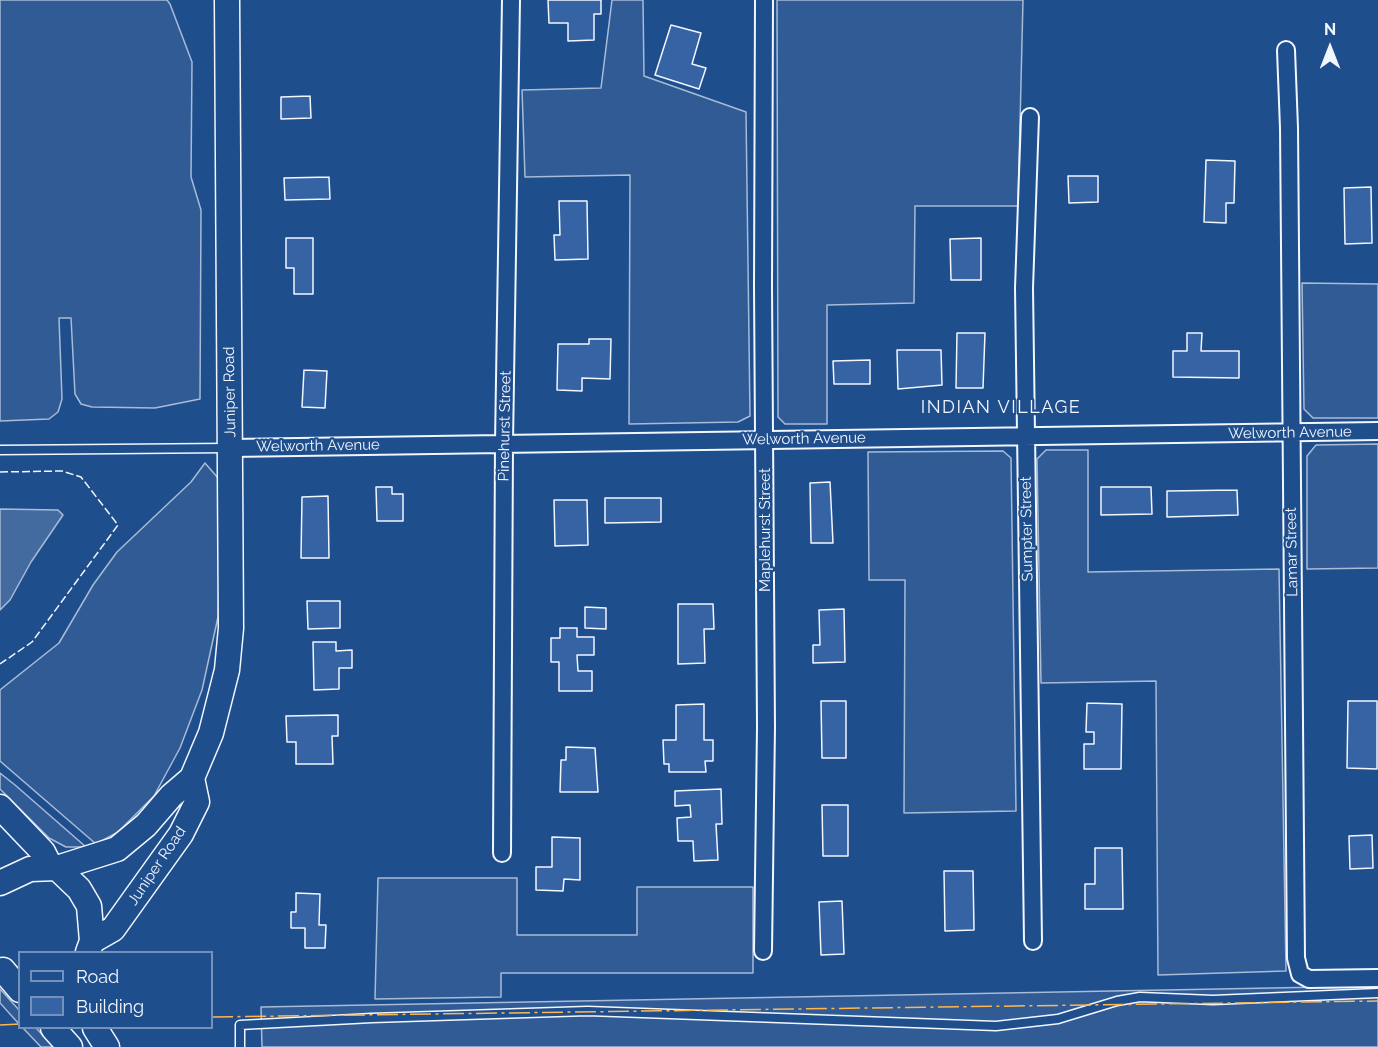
<!DOCTYPE html>
<html>
<head>
<meta charset="utf-8">
<style>
  body { margin:0 }
  #map { position:relative; width:1378px; height:1047px; overflow:hidden; background:#1f4e8c; font-family:Raleway,sans-serif }
  canvas { display:block }
  .legend { position:absolute; left:18px; top:951px; width:195px; height:78px; box-sizing:border-box; background:#1f4e8c; border:2px solid #7391ba; margin:0; padding:8px 10px; list-style:none; font-size:18px; color:#f2f6ff }
  .legend li { display:flex; align-items:center; gap:12px; height:30px }
  .legend b { width:30px; border:2px solid #7391ba }
  .north { position:absolute; left:1300px; top:18px; width:60px; height:60px; -webkit-text-stroke:4px #1f4e8c; paint-order:stroke; rotate:0deg; font-size:16px; font-weight:700; line-height:24px; text-align:center; color:#f2f6ff }
  .north::after { content:''; display:block; margin:auto; width:21px; height:27px; background:#f2f6ff; clip-path:polygon(50% 0,100% 100%,50% 72%,0 100%) }
</style>
</head>
<body>
<div id="map">
<canvas width="1378" height="1047"></canvas>
<ul class="legend">
<li><b style="height:8px;background:#1f4e8c"></b>Road</li>
<li><b style="height:16px;background:#3563a3"></b>Building</li>
</ul>
<div class="north">N</div>
</div>
<script>
const c = document.querySelector('canvas').getContext('2d');
c.lineJoin = 'round';
function fill(path, color) { c.fillStyle = color; c.fill(path, 'evenodd'); }
const shape = rows => new Path2D(rows.map(r => 'M' + r).join(''));
function strokePath(path, color, width, dash) { c.strokeStyle = color; c.lineWidth = width; c.lineCap = dash ? 'butt' : 'round'; c.setLineDash(dash || []); c.stroke(path); }
function drawText(font, color, halo, rows, align = 'center') {
  c.font = font + ' Raleway,sans-serif'; c.lineWidth = 4.5; c.setLineDash([]); c.textBaseline = 'middle'; c.strokeStyle = halo; c.fillStyle = color; for (const [text, x, y, turn = 0] of rows) {
    c.save(); c.translate(x, y); c.rotate((+turn || 0) * Math.PI / 180); c.textAlign = isNaN(turn) ? turn : align; if (halo) c.strokeText(text, 0, 0); c.fillText(text, 0, 0); c.restore();
  }
}
const built = shape([
  [0,0,167,0,170,4,192,62,191,177,201,210,200,399,155,408,92,407,81,404,75,394,71,318,59,318,62,399,58,412,49,419,0,421,0,0],
  [612,0,643,0,644,76,746,112,750,416,738,422,629,424,630,175,525,177,522,90,601,88,612,0],
  [777,0,1023,0,1018,206,915,206,914,303,827,305,827,424,785,424,778,417,777,0],
  [1302,283,1378,284,1378,418,1313,418,1304,409,1302,283],
  [1378,444,1378,568,1307,569,1307,456,1316,445,1378,444],
  [1046,450,1088,450,1088,572,1279,569,1286,971,1158,975,1156,681,1041,683,1037,459,1046,450],
  [1003,451,1011,458,1016,811,904,813,905,580,869,580,868,452,1003,451],
  [205,463,218,478,219,579,218,617,202,690,180,748,154,796,118,832,96,844,0,761,0,690,59,643,93,585,117,552,191,482,205,463],
  [0,773,15,785,86,847,66,847,49,838,0,789,0,773],
  [378,878,517,878,517,935,637,935,637,887,753,887,753,973,501,973,501,997,375,999,378,878],
  [1378,986,1378,1047,262,1047,261,1007,1378,986],
  [0,989,19,1010,19,1024,0,1003,0,989],
  [23,1028,36,1028,54,1047,41,1047,23,1028]
]);
const water = shape([
  [0,509,58,510,63,515,31,562,10,600,0,610,0,509]
]);
const building = shape([
  [548,0,601,0,601,14,594,14,594,40,568,41,568,23,549,23,548,0],
  [671,25,701,33,692,64,706,68,699,89,655,75,671,25],
  [310,96,311,118,281,119,281,97,310,96],
  [1206,160,1235,161,1234,203,1226,203,1226,223,1204,222,1206,160],
  [1068,176,1098,176,1098,202,1069,203,1068,176],
  [329,177,330,199,285,200,284,178,329,177],
  [1371,187,1372,243,1345,244,1344,188,1371,187],
  [559,201,587,201,588,259,555,260,554,235,560,235,559,201],
  [286,238,313,238,313,294,294,294,294,268,286,268,286,238],
  [981,238,981,280,951,280,950,239,981,238],
  [957,333,985,333,983,388,956,388,957,333],
  [1187,333,1202,333,1201,351,1239,351,1239,378,1173,377,1173,351,1187,351,1187,333],
  [589,339,611,339,610,379,582,378,582,391,557,390,558,344,589,344,589,339],
  [897,350,941,350,942,385,898,389,897,350],
  [870,360,870,384,834,384,833,361,870,360],
  [304,370,327,371,325,408,302,407,304,370],
  [830,482,833,543,811,543,810,483,830,482],
  [376,487,392,487,392,494,403,494,403,521,377,521,376,487],
  [1101,487,1151,487,1152,514,1101,515,1101,487],
  [1237,490,1238,515,1167,517,1167,491,1237,490],
  [328,496,329,558,301,558,302,497,328,496],
  [605,498,661,498,661,522,605,523,605,498],
  [554,500,587,500,588,545,555,546,554,500],
  [307,601,340,601,340,628,308,629,307,601],
  [678,604,713,604,714,629,704,629,705,663,678,664,678,604],
  [585,607,606,608,606,629,585,628,585,607],
  [844,609,845,662,813,663,813,645,820,645,819,610,844,609],
  [560,628,577,628,577,637,594,637,594,655,577,655,578,671,592,671,592,691,559,691,559,662,551,662,551,638,560,638,560,628],
  [313,642,336,642,336,651,352,650,352,668,339,668,339,689,314,690,313,642],
  [821,701,846,701,846,758,822,758,821,701],
  [1348,701,1377,701,1377,769,1347,768,1348,701],
  [1087,703,1122,704,1121,769,1084,769,1084,744,1094,744,1094,732,1086,732,1087,703],
  [704,704,704,740,713,740,713,761,705,761,706,772,669,772,669,764,664,764,663,740,676,740,676,705,704,704],
  [338,715,338,736,332,736,333,764,296,764,296,742,287,742,286,716,338,715],
  [566,747,595,748,598,792,560,792,561,760,566,760,566,747],
  [721,789,722,824,716,824,718,860,694,861,693,841,678,841,677,818,691,817,690,805,675,806,675,791,721,789],
  [822,805,848,805,848,856,823,856,822,805],
  [1372,835,1373,868,1350,869,1349,836,1372,835],
  [552,837,580,838,580,880,564,879,563,891,536,890,536,867,552,867,552,837],
  [1095,848,1122,848,1123,909,1085,909,1085,884,1095,884,1095,848],
  [944,871,973,871,974,930,945,931,944,871],
  [296,893,320,894,319,925,326,925,325,948,305,948,305,928,291,928,291,912,296,912,296,893],
  [842,901,844,954,821,955,819,902,842,901]
]);
const lane = shape([
  [0,450,228,448],
  [240,1047,240,1025,372,1018,588,1011,996,1026,1058,1019,1117,1001,1140,997,1213,1000,1378,993]
]);
const street = shape([
  [1286,50,1289,128,1296,958,1300,974,1309,979,1378,978],
  [1030,117,1024,288,1033,941],
  [231,448,1378,431],
  [502,853,504,443,511,0],
  [763,951,766,727,763,286,764,1]
]);
const secondary = shape([
  [0,807,43,852,50,866],
  [57,868,117,849,146,825,171,796,192,778,211,733,227,670,231,628,227,0],
  [0,883,30,869,57,868,79,889,89,906,92,941,88,952],
  [92,941,113,929,181,834,197,802,192,778],
  [3,970,20,990],
  [53,1028,70,1047],
  [95,1028,107,1047]
]);
const fence = shape([
  [0,472,62,471,81,477,118,525,32,642,0,664]
]);
const power = shape([
  [212,1017,1378,1001],
  [0,1025,20,1024]
]);
const streetNames = [
  ["Juniper Road",230,392,-91],
  ["Pinehurst Street",505,426,-89],
  ["Welworth Avenue",1290,433,-1],
  ["Welworth Avenue",804,439,-1],
  ["Welworth Avenue",318,446,-1],
  ["Sumpter Street",1027,529,-91],
  ["Maplehurst Street",765,530,-90],
  ["Lamar Street",1292,552,-91],
  ["Juniper Road",157,866,-56]
];
const quarterNames = [
  ["INDIAN VILLAGE",1001,408]
];
fill(built, '#305b95');
strokePath(built, '#a8bbd7', 1.5);
fill(water, '#446ba0');
strokePath(water, '#a8bbd7', 1.5);
fill(building, '#3563a3');
strokePath(building, '#f2f6ff', 1.5);
strokePath(lane, '#f2f6ff', 11);
strokePath(street, '#f2f6ff', 20);
strokePath(secondary, '#f2f6ff', 27);
strokePath(lane, '#1f4e8c', 8);
strokePath(street, '#1f4e8c', 16);
strokePath(secondary, '#1f4e8c', 24);
strokePath(fence, '#f2f6ff', 1.5, [8, 3]);
strokePath(power, '#ffb74d', 1.5, [21, 4.5, 3, 4.5]);
drawText('15px', '#f2f6ff', '#1f4e8c', streetNames);
c.letterSpacing = '1.5px';
drawText('18px', '#f2f6ff', '#1f4e8c', quarterNames);
c.letterSpacing = '0px';
</script>
</body>
</html>
